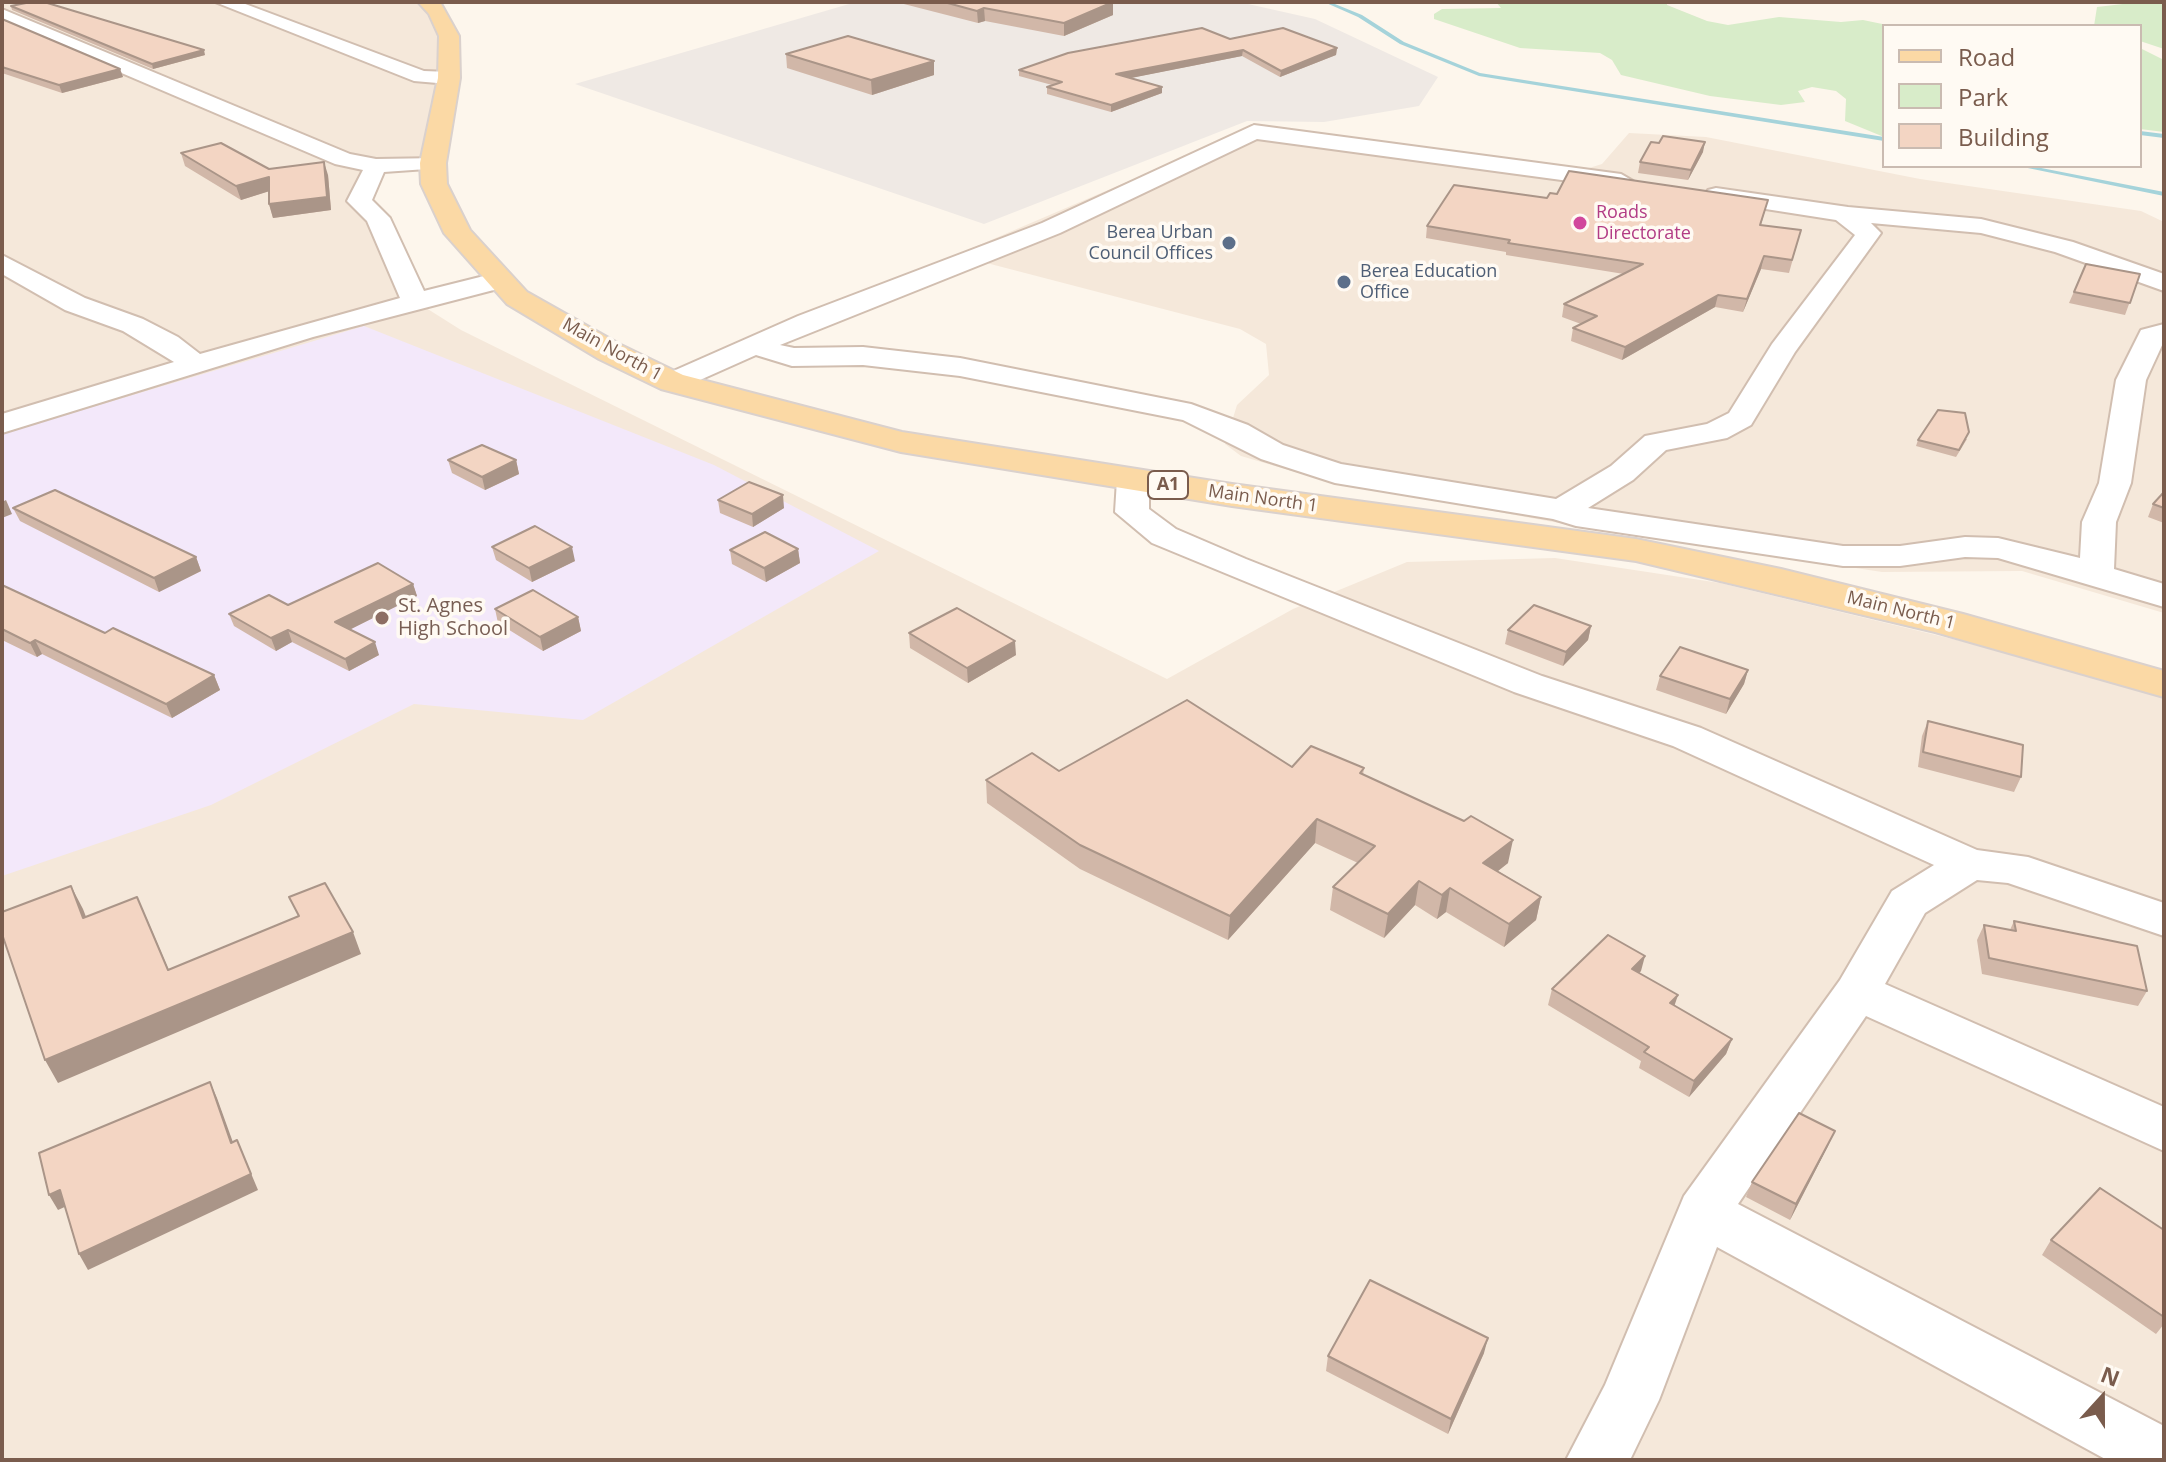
<!DOCTYPE html>
<html>
<head>
<meta charset="utf-8">
<style>
  body { margin:0 }
  #map { position:relative; width:2166px; height:1462px; overflow:hidden; background:#fdf6ec; font-family:"Open Sans",sans-serif }
  canvas { display:block }
  .frame { position:absolute; inset:0; border:4px solid #7a5c4d; pointer-events:none }
  .legend { position:absolute; left:1882px; top:24px; width:260px; height:144px; box-sizing:border-box; background:#fffaf3; border:2px solid #cabbb1; margin:0; padding:10px 14px; list-style:none; font-size:24px; color:#7a5c4d }
  .legend li { display:flex; align-items:center; gap:16px; height:40px }
  .legend b { width:40px; border:2px solid #cabbb1 }
  .north { position:absolute; left:2062px; top:1358px; width:80px; height:80px; -webkit-text-stroke:6px #fffaf3; paint-order:stroke; rotate:21deg; font-size:22px; font-weight:700; line-height:32px; text-align:center; color:#7a5c4d }
  .north::after { content:''; display:block; margin:auto; width:28px; height:36px; background:#7a5c4d; clip-path:polygon(50% 0,100% 100%,50% 72%,0 100%) }
</style>
</head>
<body>
<div id="map">
<canvas width="2166" height="1462"></canvas>
<div class="frame"></div>
<ul class="legend">
<li><b style="height:10px;background:#fbd9a5"></b>Road</li>
<li><b style="height:22px;background:#d8ecc9"></b>Park</li>
<li><b style="height:22px;background:#f3d5c3"></b>Building</li>
</ul>
<div class="north">N</div>
</div>
<script>
const c = document.querySelector('canvas').getContext('2d');
c.lineJoin = 'round';
function fill(path, color) { c.fillStyle = color; c.fill(path, 'evenodd'); }
const shape = rows => new Path2D(rows.map(r => 'M' + r).join(''));
function strokePath(path, color, width, dash) { c.strokeStyle = color; c.lineWidth = width; c.lineCap = dash ? 'butt' : 'round'; c.setLineDash(dash || []); c.stroke(path); }
function drawText(font, color, halo, rows, align = 'center') {
  c.font = font + ' "Open Sans",sans-serif'; c.lineWidth = 7; c.setLineDash([]); c.textBaseline = 'middle'; c.strokeStyle = halo; c.fillStyle = color; for (const [text, x, y, turn = 0] of rows) {
    c.save(); c.translate(x, y); c.rotate((+turn || 0) * Math.PI / 180); c.textAlign = isNaN(turn) ? turn : align; if (halo) c.strokeText(text, 0, 0); c.fillText(text, 0, 0); c.restore();
  }
}
const residential = shape([
  [2,2,428,2,444,26,433,163,376,166,360,201,415,301,461,330,1167,679,1293,609,1407,562,1555,558,1720,583,2077,669,2164,698,2164,1460,2,1460],
  [1246,131,1586,169,1602,164,1629,133,1706,137,1920,179,2141,211,2164,222,2164,613,2022,571,1882,572,1553,522,1319,479,1241,456,1225,444,1237,405,1269,375,1266,344,1240,329,956,255]
]);
const industrial = shape([
  [856,2,1239,2,1315,19,1438,77,1419,106,1324,122,1247,121,984,224,575,84]
]);
const education = shape([
  [364,326,714,465,879,551,583,720,414,704,211,805,2,876,2,434]
]);
const green = shape([
  [1496,2,1667,2,1667,5,1707,21,1728,25,1779,17,1841,22,1863,20,1892,26,1884,26,1884,137,1845,121,1846,99,1836,91,1812,87,1798,91,1805,102,1781,105,1710,96,1621,75,1612,60,1600,53,1520,48,1434,19,1434,14,1442,9,1501,8],
  [2140,2,2164,2,2164,49,2140,41,2140,26,2094,26,2097,7],
  [2140,48,2164,60,2164,132,2140,129]
]);
const stream = shape([
  [1324,2,1330,2,1362,15,1404,42,1480,73,1884,137,1884,141,1479,76,1400,44,1358,17,1324,2],
  [2140,131,2164,134,2164,138,2140,135,2140,131],
  [2018,166,2031,166,2164,192,2164,196,2018,166]
]);
const minor = shape([
  [215,2,240,2,424,71,449,72,459,78,449,84,414,81,215,2],
  [2,9,350,154,376,159,441,158,444,163,441,168,384,172,372,200,390,218,424,291,500,272,509,274,513,280,509,286,313,337,2,433,2,414,174,362,123,331,65,310,2,274,2,255,85,298,143,319,178,337,200,354,400,298,367,221,347,201,363,170,335,164,2,22,2,9],
  [1254,125,1621,174,1633,181,1621,188,1257,139,1060,233,780,345,794,348,863,347,960,358,1191,404,1248,425,1283,445,1341,464,1556,499,1611,466,1645,436,1707,424,1729,413,1772,344,1855,235,1836,220,1708,200,1704,195,1708,190,1716,188,1848,207,1981,219,2073,242,2164,274,2164,291,2055,252,1981,233,1871,223,1881,233,1795,352,1751,425,1727,438,1666,450,1633,480,1588,508,1843,546,1900,546,1965,537,1998,538,2080,558,2082,522,2099,483,2116,380,2141,330,2164,324,2164,341,2146,380,2131,483,2116,522,2114,569,2164,584,2164,607,1998,558,1965,557,1900,566,1843,566,1576,526,1553,519,1335,483,1261,459,1183,420,960,376,863,365,792,366,756,355,682,388,672,391,662,388,657,382,662,376,798,316,1042,223,1254,125],
  [1133,470,1144,473,1149,480,1149,509,1176,529,1246,559,1542,676,1701,728,1977,850,2028,857,2164,903,2164,936,2008,883,1977,880,1925,913,1885,984,2164,1107,2164,1151,1866,1016,1738,1204,2164,1426,2164,1460,2107,1460,1717,1247,1659,1400,1630,1460,1566,1460,1605,1385,1684,1196,1840,980,1892,891,1934,865,1673,746,1514,692,1152,543,1115,512,1117,480,1122,473,1133,470]
]);
const major = shape([
  [418,2,440,2,459,36,460,78,446,163,447,184,470,230,527,292,621,345,683,375,902,432,1232,484,1636,539,1781,569,1963,614,2164,671,2164,697,1935,632,1636,561,1232,506,901,452,661,389,599,359,507,304,444,233,421,184,420,163,438,78,439,36,429,14,418,2]
]);
const wall = shape([
  [896,2,1113,2,1113,15,1064,36,985,21,978,23],
  [11,6,205,55,153,69,12,10],
  [2,19,120,69,123,77,62,93,2,73],
  [1230,39,1337,48,1336,55,1280,77,1242,56,1130,78,1162,93,1111,112,1047,94,1047,87,1052,85,1019,76,1019,70],
  [786,54,934,75,872,95,787,68],
  [1659,143,1703,152,1688,180,1638,173,1640,162],
  [181,153,269,169,328,175,331,210,273,218,269,204,269,191,241,200,185,166],
  [1557,194,1768,200,1761,225,1801,230,1789,273,1761,269,1743,312,1715,307,1622,360,1571,341,1573,328,1581,324,1562,317,1564,304,1624,274,1506,255,1506,252,1426,238,1427,226,1547,198],
  [2086,264,2140,274,2125,315,2069,303],
  [1967,439,1956,457,1916,446,1918,440],
  [448,460,516,460,519,474,485,490,452,473],
  [2164,492,2164,523,2148,517,2153,504],
  [718,500,784,508,753,527,720,513],
  [13,508,196,557,201,571,159,592,20,521],
  [492,547,575,561,532,582,496,560],
  [798,549,800,563,766,582,732,564,730,550],
  [413,584,417,596,349,630,379,655,349,671,292,642,276,651,234,626,229,614],
  [2,585,105,633,214,675,220,690,172,718,42,654,37,657,2,640],
  [495,609,578,617,581,631,543,651,498,623],
  [1591,626,1588,640,1563,666,1505,644,1508,630],
  [909,633,1016,655,968,683,910,648],
  [1748,670,1744,684,1726,714,1656,690,1660,676],
  [1928,721,2021,777,2014,792,1918,767,1922,736],
  [1292,767,1364,768,1363,775,1508,863,1498,871,1541,897,1536,920,1504,947,1446,912,1437,919,1415,905,1384,938,1330,910,1333,887,1358,863,1315,843,1228,940,1080,869,987,803,986,780,1059,771],
  [2014,921,2147,991,2138,1006,1982,974,1977,940,1984,925,2010,930],
  [1641,971,1639,973,1675,1006,1732,1039,1726,1054,1689,1097,1639,1068,1641,1061,1548,1005,1552,989],
  [1828,1146,1790,1220,1746,1197,1752,1182],
  [2164,1230,2164,1324,2156,1334,2042,1255,2051,1240],
  [1484,1353,1448,1434,1326,1371,1328,1356]
]);
const shadedWall = shape([
  [1113,2,1113,15,1064,36,1064,23],
  [984,8,985,21,978,23,977,11],
  [1337,48,1336,55,1280,77,1281,71],
  [204,50,205,55,153,69,152,64],
  [1243,50,1242,56,1116,81,1116,74],
  [934,61,934,75,872,95,871,80],
  [120,69,123,77,62,93,59,85],
  [1162,87,1162,93,1111,112,1111,105],
  [1705,142,1703,152,1688,180,1691,170],
  [324,162,328,175,331,210,273,218,269,204],
  [269,177,273,190,241,200,236,186],
  [1764,256,1761,269,1743,312,1747,299],
  [1718,295,1715,307,1622,360,1625,347],
  [516,460,519,474,485,490,482,477],
  [783,495,784,508,753,527,752,514],
  [6,500,12,514,2,518,2,502],
  [572,547,575,561,532,582,529,568],
  [798,549,800,563,766,582,764,568],
  [196,557,201,571,159,592,154,578],
  [413,584,417,596,339,635,335,622],
  [578,617,581,631,543,651,540,637],
  [1591,626,1588,640,1563,666,1566,652],
  [288,630,292,642,276,651,271,638],
  [35,640,42,654,37,657,30,643],
  [1015,641,1016,655,968,683,967,668],
  [375,642,379,655,349,671,345,659],
  [1748,670,1744,684,1726,714,1730,699],
  [214,675,220,690,172,718,166,704],
  [1317,819,1315,843,1228,940,1230,916],
  [1513,840,1508,863,1479,886,1483,863],
  [1419,881,1415,905,1384,938,1388,914],
  [71,886,83,909,95,940,83,918],
  [1450,888,1446,912,1437,919,1442,895],
  [137,897,147,919,178,992,168,970],
  [1541,897,1536,920,1504,947,1509,924],
  [353,932,361,954,58,1083,45,1060],
  [1645,956,1641,971,1628,984,1632,969],
  [1678,995,1673,1010,1670,1003],
  [1732,1039,1726,1054,1689,1097,1694,1081],
  [210,1082,217,1098,239,1159,231,1143],
  [1835,1131,1828,1146,1790,1220,1796,1204],
  [237,1140,258,1190,88,1270,79,1254],
  [60,1190,69,1205,58,1210,49,1195],
  [1488,1338,1484,1353,1448,1434,1451,1419]
]);
const building = shape([
  [31,2,44,2,204,50,152,64,11,6,31,2],
  [944,2,1113,2,1064,23,984,8,977,11,944,2],
  [2,19,120,69,59,85,2,67,2,19],
  [1202,28,1230,39,1283,28,1337,48,1281,71,1243,50,1116,74,1162,87,1111,105,1047,87,1062,82,1019,70,1068,53,1202,28],
  [848,36,934,61,871,80,786,54,848,36],
  [1663,136,1705,142,1691,170,1640,162,1651,142,1659,143,1663,136],
  [221,143,269,169,324,162,327,197,269,204,269,177,236,186,181,153,221,143],
  [1569,171,1768,200,1760,225,1801,230,1792,260,1764,256,1747,299,1718,295,1625,347,1573,328,1597,316,1564,304,1643,264,1508,243,1510,240,1427,226,1454,185,1547,198,1550,193,1557,194,1569,171],
  [2086,264,2140,274,2130,303,2074,292,2086,264],
  [1938,410,1965,413,1969,432,1959,450,1918,440,1938,410],
  [482,445,516,460,482,477,448,460,482,445],
  [749,482,783,495,752,514,718,500,749,482],
  [55,490,196,557,154,578,13,508,55,490],
  [2164,492,2164,508,2153,504,2164,492],
  [535,526,572,547,529,568,492,547,535,526],
  [765,532,798,549,764,568,730,550,765,532],
  [378,563,413,584,335,622,375,642,345,659,288,630,271,638,229,614,269,595,288,605,378,563],
  [2,585,105,633,113,628,214,675,166,704,35,640,30,643,2,629,2,585],
  [533,590,578,617,540,637,495,609,533,590],
  [1534,605,1591,626,1566,652,1508,630,1534,605],
  [957,608,1015,641,967,668,909,633,957,608],
  [1680,647,1748,670,1730,699,1660,676,1680,647],
  [1187,700,1292,767,1311,746,1364,768,1360,773,1464,821,1471,816,1513,840,1483,863,1541,897,1509,924,1450,888,1442,895,1419,881,1388,914,1333,887,1375,846,1317,819,1230,916,1080,845,986,780,1032,753,1059,771,1187,700],
  [1928,721,2023,745,2021,777,1923,752,1928,721],
  [325,883,353,932,45,1060,2,934,2,912,71,886,83,918,137,897,168,970,299,916,289,897,325,883],
  [2014,921,2137,946,2147,991,1989,958,1984,925,2016,931,2014,921],
  [1608,935,1645,956,1632,969,1678,995,1670,1003,1732,1039,1694,1081,1644,1052,1649,1047,1552,989,1608,935],
  [210,1082,231,1143,237,1140,251,1174,79,1254,60,1190,49,1195,39,1153,210,1082],
  [1799,1113,1835,1131,1796,1204,1752,1182,1799,1113],
  [2100,1188,2164,1230,2164,1317,2051,1240,2100,1188],
  [1370,1280,1488,1338,1451,1419,1328,1356,1370,1280]
]);
const markers = [
  [1580,223,8,"#d1479c"],
  [1229,243,8,"#5c6f8a"],
  [1344,282,8,"#5c6f8a"],
  [382,618,8,"#8d6e63"]
];
const farHotelnames = [
  ["Roads",1596,213],
  ["Directorate",1596,234]
];
const farServicenames = [
  ["Berea Urban",1213,233],
  ["Council Offices",1213,254],
  ["Berea Education",1360,272,"left"],
  ["Office",1360,293,"left"]
];
const farStreetnames = [
  ["Main North 1",612,350,29],
  ["Main North 1",1263,499,8],
  ["Main North 1",1901,611,14]
];
const shields = [
  [1168,485,40]
];
const shieldNames = [
  ["A1",1168,485]
];
const educationNames = [
  ["St. Agnes",398,606],
  ["High School",398,629]
];
fill(residential, '#f5e8da');
fill(industrial, '#efe9e4');
fill(education, '#f3e8fa');
fill(green, '#d8ecc9');
fill(stream, '#a5d3da');
strokePath(minor, '#d1beb0', 4);
strokePath(major, '#dad1cd', 4);
fill(minor, '#fff');
fill(major, '#fbd9a5');
fill(wall, '#d1b7a8');
fill(shadedWall, '#aa9588');
fill(building, '#f3d5c3');
strokePath(building, '#aa9588', 2);
for (const [x, y, r, color] of markers) { const dot = new Path2D(); dot.arc(x, y, r, 0, 2 * Math.PI); c.fillStyle = color; c.fill(dot); strokePath(dot, '#fffaf3', 3); }
drawText('18px', '#b23c85', '#fffaf3', farHotelnames, 'left');
drawText('18px', '#4e5e75', '#fffaf3', farServicenames, 'right');
drawText('18px', '#7a5c4d', '#fffaf3', farStreetnames);
for (const [x, y, w] of shields) { const box = new Path2D(); box.roundRect(x - w / 2, y - 14, w, 28, 6); c.fillStyle = '#fffaf3'; c.fill(box); strokePath(box, '#7a5c4d', 2); }
drawText('bold 18px', '#7a5c4d', null, shieldNames);
drawText('20px', '#785e54', '#fffaf3', educationNames, 'left');
</script>
</body>
</html>
